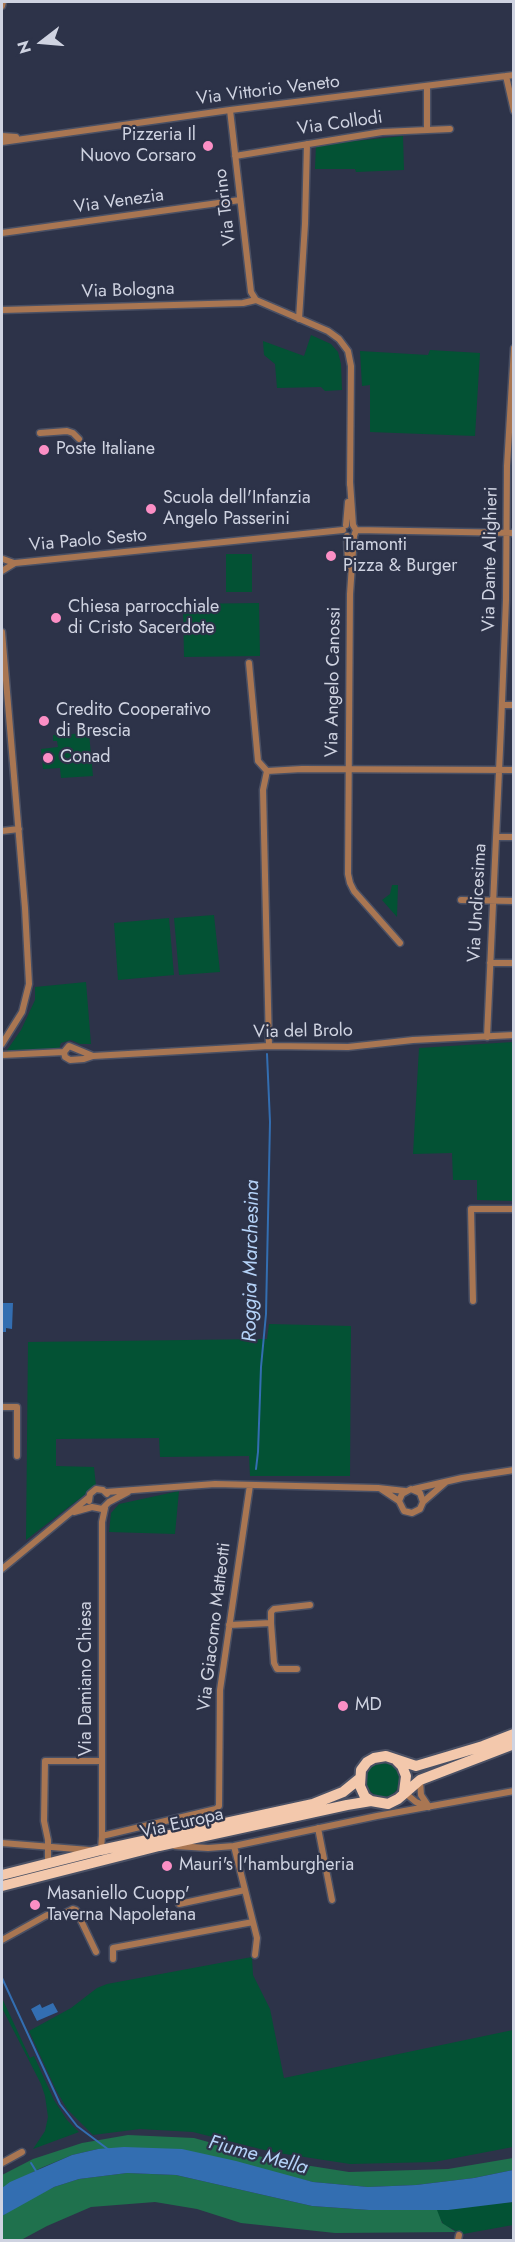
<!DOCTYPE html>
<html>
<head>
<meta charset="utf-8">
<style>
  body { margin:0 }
  #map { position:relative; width:515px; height:2242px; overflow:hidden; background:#2d3349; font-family:Jost,sans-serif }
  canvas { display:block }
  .frame { position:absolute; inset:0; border:3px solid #cfd3e1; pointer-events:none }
  .north { position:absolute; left:12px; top:12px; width:60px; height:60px; -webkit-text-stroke:4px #2d3349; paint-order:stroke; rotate:254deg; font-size:16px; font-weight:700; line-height:24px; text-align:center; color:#cfd3e1 }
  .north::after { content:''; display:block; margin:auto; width:21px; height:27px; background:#cfd3e1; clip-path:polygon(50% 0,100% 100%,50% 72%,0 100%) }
</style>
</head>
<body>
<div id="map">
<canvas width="515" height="2242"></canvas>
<div class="frame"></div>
<div class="north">N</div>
</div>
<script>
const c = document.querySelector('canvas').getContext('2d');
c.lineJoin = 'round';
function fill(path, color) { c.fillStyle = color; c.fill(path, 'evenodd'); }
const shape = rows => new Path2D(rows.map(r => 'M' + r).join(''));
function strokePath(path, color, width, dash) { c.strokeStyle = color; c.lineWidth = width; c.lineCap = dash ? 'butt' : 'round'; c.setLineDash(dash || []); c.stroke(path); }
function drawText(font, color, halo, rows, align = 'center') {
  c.font = font + ' Jost,sans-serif'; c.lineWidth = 4.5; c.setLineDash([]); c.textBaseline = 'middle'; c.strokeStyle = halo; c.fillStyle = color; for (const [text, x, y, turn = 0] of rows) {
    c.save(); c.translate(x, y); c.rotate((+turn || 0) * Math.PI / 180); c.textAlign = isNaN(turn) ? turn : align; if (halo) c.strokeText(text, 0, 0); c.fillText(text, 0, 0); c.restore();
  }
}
const green = shape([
  [403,136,404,170,356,172,355,169,315,169,316,145],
  [311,335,331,344,338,352,341,364,342,390,325,391,321,387,277,388,275,364,264,355,263,341,304,356],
  [430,350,480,353,475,436,370,432,370,385,362,386,360,351,428,355],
  [226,554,252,554,252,592,226,592],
  [259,603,260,656,184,657,183,604],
  [89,733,93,776,61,778,60,768,43,769,41,749,58,747,57,741,53,741,53,735],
  [392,885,398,885,397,917,382,900,390,894],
  [214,915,220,972,179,975,174,918],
  [169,918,174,975,118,980,114,923],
  [86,982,91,1044,80,1044,71,1040,61,1043,59,1049,5,1053,21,1030,35,1000,35,987],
  [513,1042,513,1201,477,1200,477,1180,453,1180,452,1153,413,1154,419,1048],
  [269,1324,351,1326,350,1476,250,1476,249,1456,160,1457,159,1438,56,1439,56,1466,94,1467,96,1486,26,1540,28,1342,267,1339],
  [179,1491,175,1534,109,1532,111,1513,119,1504],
  '366 1780a17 17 0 1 1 34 0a17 17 0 1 1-34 0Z',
  [252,1957,253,1975,270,2009,284,2078,513,2030,513,2147,434,2162,350,2164,272,2152,193,2132,140,2129,93,2135,67,2109,56,2090,29,2031,71,2008,97,1988,107,1984],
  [2,1998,30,2058,34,2056,54,2100,67,2120,79,2132,33,2149,45,2131,48,2117,45,2096,41,2084,2,2008],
  [513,2202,513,2225,463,2234,444,2225,437,2214,437,2210]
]);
const forest = shape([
  [128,2135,194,2138,273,2160,349,2172,448,2169,513,2158,513,2170,474,2178,416,2185,368,2187,313,2182,279,2174,98,2149,72,2155,41,2168,2,2188,2,2175,33,2159,82,2143],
  [127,2173,176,2175,312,2206,369,2210,437,2210,442,2223,456,2232,335,2233,241,2223,197,2209,155,2202,91,2207,47,2226,21,2240,2,2240,2,2216,25,2201,54,2187,79,2179]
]);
const water = shape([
  [2,1303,13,1303,12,1329,6,1328,6,1332,2,1332],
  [53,2003,58,2012,37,2021,31,2009,40,2004,42,2008],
  [124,2147,182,2149,236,2161,313,2182,368,2187,416,2185,474,2178,513,2170,513,2202,448,2210,369,2210,312,2206,176,2175,127,2173,79,2179,54,2187,2,2216,2,2188,10,2182,72,2155,98,2149]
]);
const stream = shape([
  [256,1469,258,1452,261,1367,266,1314,270,1122,267,1054],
  [2,1978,60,2104,77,2126,109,2150],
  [31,2163,36,2171]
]);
const street = shape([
  [2,6,3,2],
  [506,76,514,111],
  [230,110,251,292,256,300],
  [427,130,427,87],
  [2,136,16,137],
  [2,142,230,110,514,75],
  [235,156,382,132,450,129],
  [2,233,240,200],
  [256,300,328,331,339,339,348,351,351,366,350,485],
  [2,310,243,303,256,300],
  [299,319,305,224,307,144],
  [40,433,67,431,73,433,79,439],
  [350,482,353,525,356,530,354,536,350,594,348,874,350,883,354,891,400,943],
  [346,525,348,502],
  [356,530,514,533],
  [347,536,348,566],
  [3,559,14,563],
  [2,571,15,563,343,530],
  [2,632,25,908,29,984,22,1012,2,1044],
  [249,663,258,761,267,771],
  [502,705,514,705],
  [2,831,19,829],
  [496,837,514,837],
  [461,900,514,901],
  [490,963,514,963],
  [487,1037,501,727,506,600,507,466,514,348],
  [269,1046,263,790,267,771,302,769,514,770],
  [2,1055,64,1052],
  [93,1056,69,1046,64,1052,65,1057,70,1060,84,1059,93,1056,269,1046,348,1047,413,1040,514,1035],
  [473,1301,471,1209,514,1209],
  [2,1407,17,1407,17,1456],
  [381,1489,399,1501,404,1511,412,1513,420,1509,423,1502,446,1482],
  [414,1489,462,1478,514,1470],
  [106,1492,215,1484,378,1488,405,1491],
  [89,1501,90,1494,96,1489,103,1490,107,1494],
  [399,1501,402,1494,411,1489,420,1493,423,1502],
  [74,1512,92,1507,102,1509,109,1502,128,1492],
  [2,1569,88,1498],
  [271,1623,274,1663,277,1669,297,1669],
  [229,1625,271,1623,271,1612,274,1609,310,1605],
  [420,1781,421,1795,429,1807],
  [404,1792,416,1802,428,1807],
  [318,1828,332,1900],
  [102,1836,102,1522,105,1508],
  [2,1843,89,1850],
  [175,1846,208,1848,234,1846,377,1816,514,1791],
  [234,1846,257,1938,255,1955],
  [101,1850,102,1836,216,1809,219,1806,220,1690,250,1485],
  [48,1862,48,1840,44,1821,45,1761,102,1761],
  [179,1904,245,1890],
  [2,1940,47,1915,54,1917,59,1916,73,1909,76,1910,96,1952],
  [113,1959,113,1948,253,1922],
  [2,2163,22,2152],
  [458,2240,459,2235]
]);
const primary = shape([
  [514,1734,483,1746,416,1766,386,1756,374,1758,367,1762,361,1770,360,1786,365,1797,371,1801,388,1804,398,1799,420,1780,514,1744],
  [397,1761,402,1766,406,1776,404,1792],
  [2,1875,101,1850,313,1804,343,1792,359,1779],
  [2,1886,159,1846,347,1805,371,1801]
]);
const markers = [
  [208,146,6,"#fb8fc5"],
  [44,450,6,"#fb8fc5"],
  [151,509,6,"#fb8fc5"],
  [331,556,6,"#fb8fc5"],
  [56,618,6,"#fb8fc5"],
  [44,721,6,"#fb8fc5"],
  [48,758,6,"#fb8fc5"],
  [343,1706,6,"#fb8fc5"],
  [167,1866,6,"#fb8fc5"],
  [35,1905,6,"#fb8fc5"]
];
const streetNames = [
  ["Via Vittorio Veneto",268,91,-7],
  ["Via Collodi",340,124,-8],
  ["Via Venezia",119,202,-8],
  ["Via Torino",226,207,-97],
  ["Via Bologna",128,291,-2],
  ["Via Paolo Sesto",88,541,-5],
  ["Via Dante Alighieri",491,559,-89],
  ["Via Angelo Canossi",334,682,-89],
  ["Via Undicesima",478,903,-87],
  ["Via del Brolo",303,1032,-1],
  ["Via Giacomo Matteotti",215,1627,-83],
  ["Via Damiano Chiesa",87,1679,-90],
  ["Via Europa",182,1824,-13]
];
const poiNames = [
  ["Pizzeria Il",196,136,"right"],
  ["Nuovo Corsaro",196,157,"right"],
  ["Poste Italiane",56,450],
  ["Scuola dell'Infanzia",163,499],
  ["Angelo Passerini",163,520],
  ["Tramonti",343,546],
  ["Pizza & Burger",343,567],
  ["Chiesa parrocchiale",68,608],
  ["di Cristo Sacerdote",68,629],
  ["Credito Cooperativo",56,711],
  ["di Brescia",56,732],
  ["Conad",60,758],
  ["MD",355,1706],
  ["Mauri's l'hamburgheria",179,1866],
  ["Masaniello Cuopp'",47,1895],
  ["Taverna Napoletana",47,1916]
];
const waterNames = [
  ["Roggia Marchesina",252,1261,-89],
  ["Fiume Mella",258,2156,15]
];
fill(green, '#035234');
fill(forest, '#1f714d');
fill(water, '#336eb1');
strokePath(stream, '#336eb1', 2);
strokePath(street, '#4a5064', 9);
strokePath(primary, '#4a5064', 14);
strokePath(street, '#a97652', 6);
strokePath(primary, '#f3c8ac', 10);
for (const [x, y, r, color] of markers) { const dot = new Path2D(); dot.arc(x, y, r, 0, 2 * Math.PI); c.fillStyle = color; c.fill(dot); strokePath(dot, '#2d3349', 2); }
drawText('18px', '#cfd3e1', '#2d3349', streetNames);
drawText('18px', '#cfd3e1', '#2d3349', poiNames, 'left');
drawText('italic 20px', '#b4d2f7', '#2d3349', waterNames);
</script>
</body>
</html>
